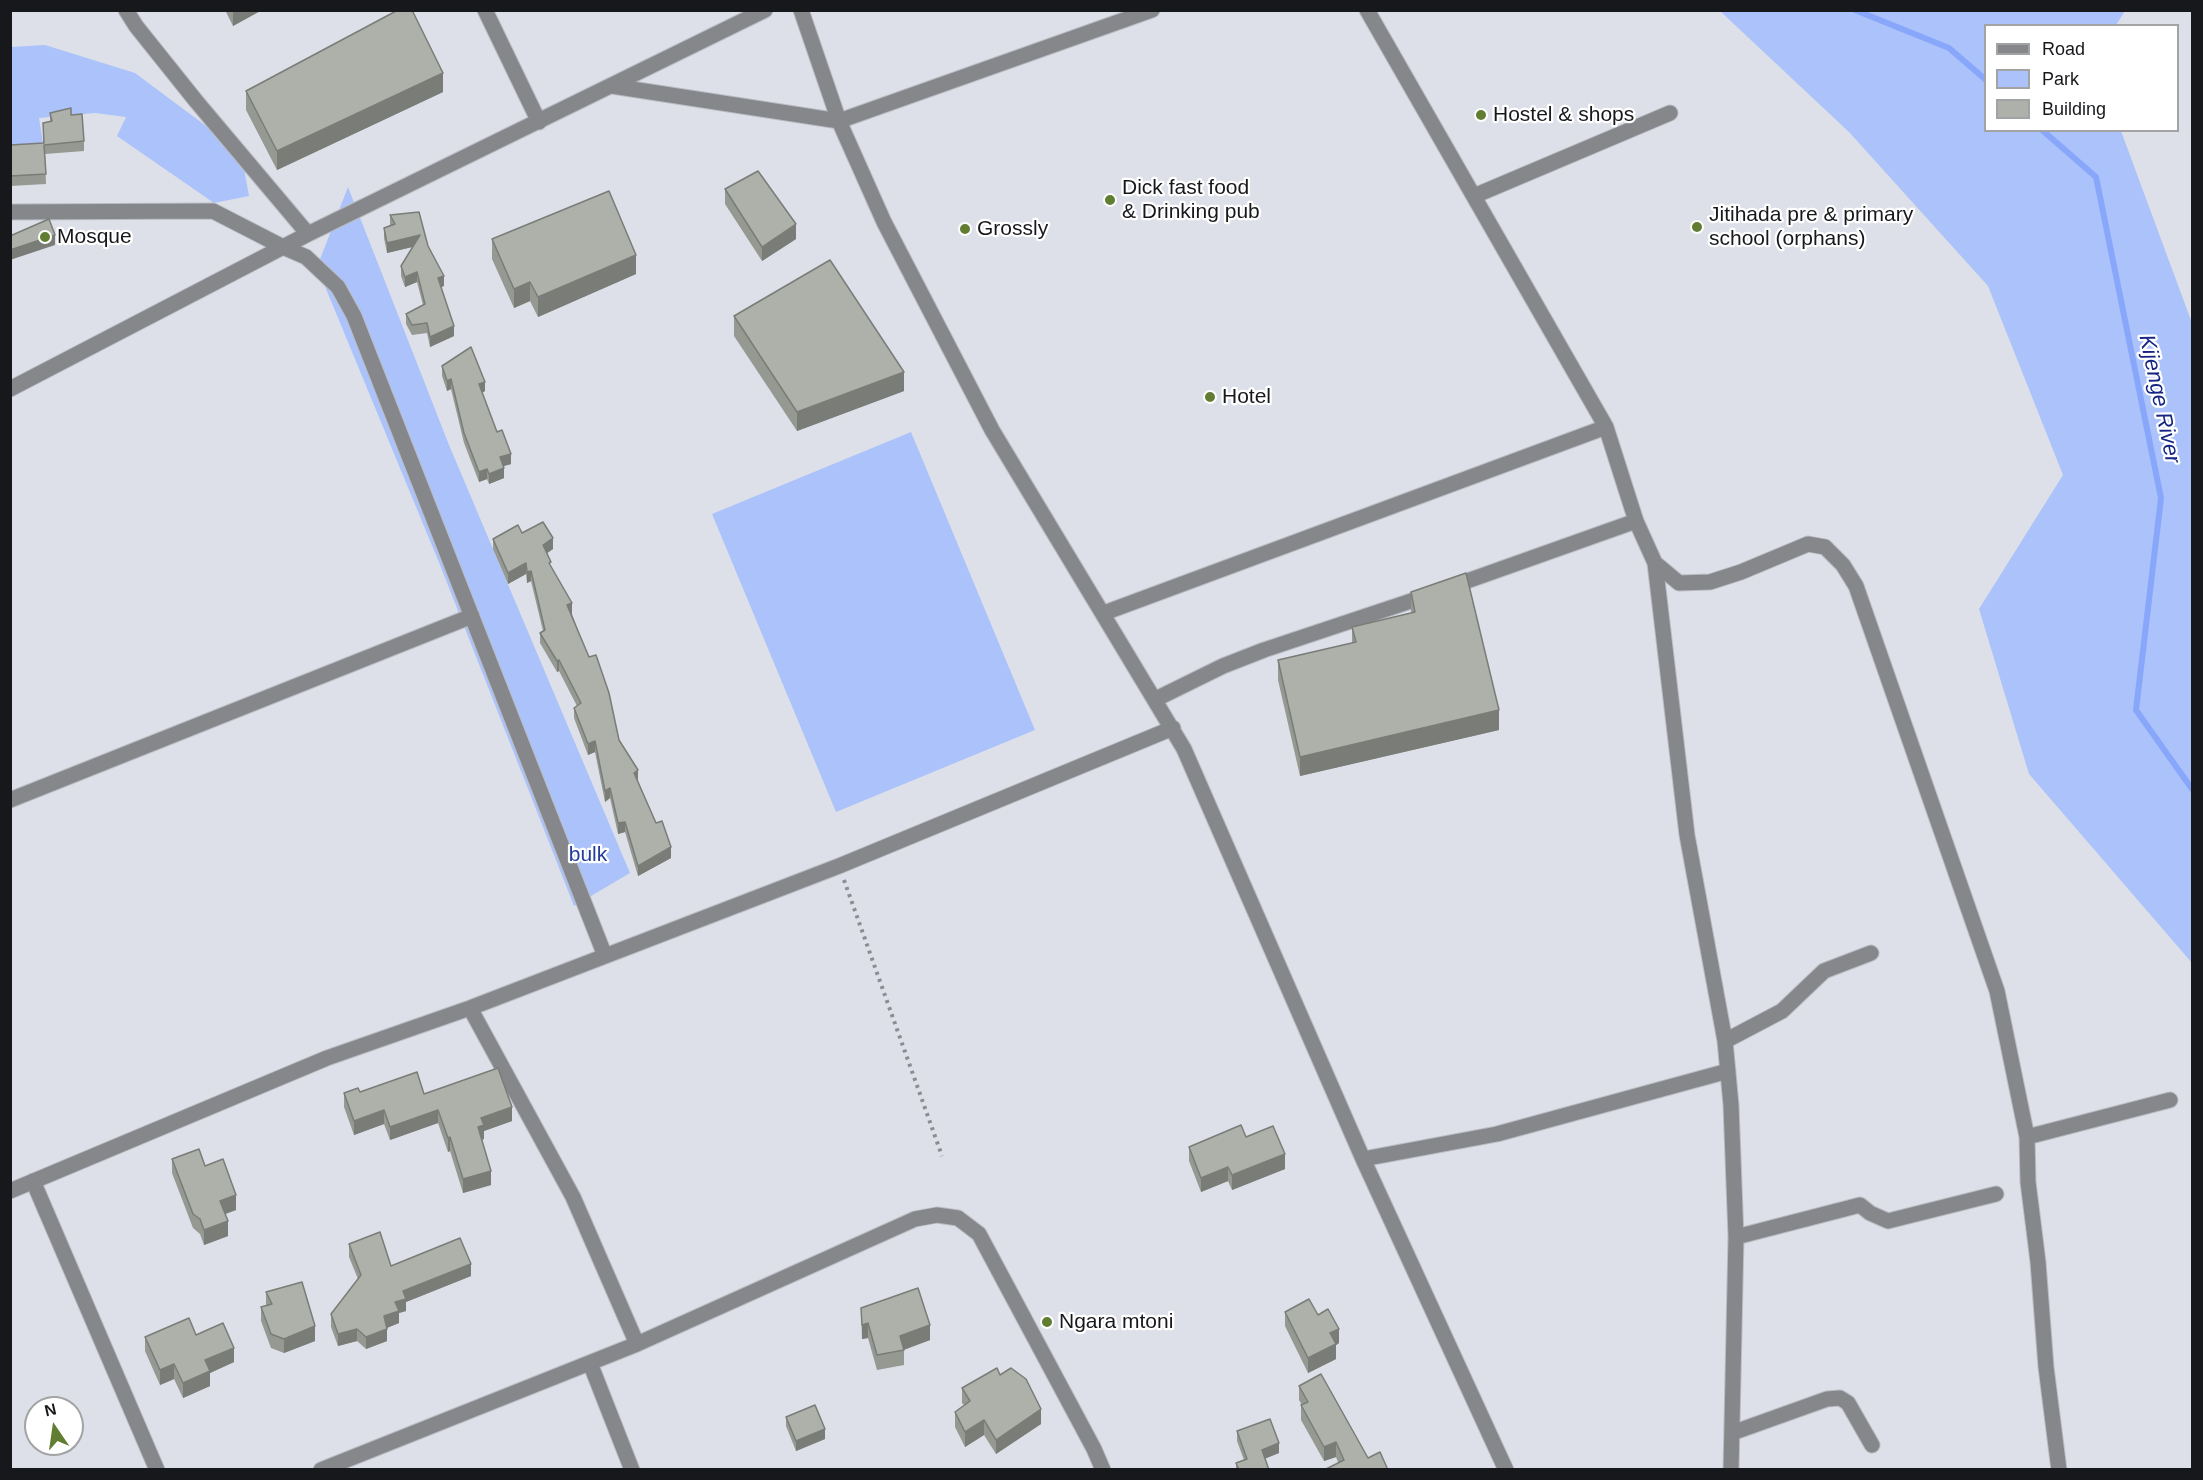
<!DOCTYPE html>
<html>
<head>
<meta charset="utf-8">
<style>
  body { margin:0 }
  #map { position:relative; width:2203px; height:1480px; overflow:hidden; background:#dde0e8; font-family:Arial,sans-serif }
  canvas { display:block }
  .frame { position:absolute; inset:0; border:12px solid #17181b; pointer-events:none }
  .legend { position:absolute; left:1984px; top:24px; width:195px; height:108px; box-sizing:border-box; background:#fff; border:2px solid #a2a3a4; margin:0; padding:8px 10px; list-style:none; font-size:18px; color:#17181b }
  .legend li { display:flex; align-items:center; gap:12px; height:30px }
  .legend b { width:30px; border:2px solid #a2a3a4 }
  .north { position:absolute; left:24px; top:1396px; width:60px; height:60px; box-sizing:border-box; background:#fff; border:2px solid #a2a3a4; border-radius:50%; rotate:347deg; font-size:16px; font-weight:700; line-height:24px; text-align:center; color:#17181b }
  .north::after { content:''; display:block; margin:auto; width:21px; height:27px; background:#617d31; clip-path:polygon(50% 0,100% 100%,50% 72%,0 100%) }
</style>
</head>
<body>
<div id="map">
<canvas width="2203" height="1480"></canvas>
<div class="frame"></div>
<ul class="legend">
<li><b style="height:8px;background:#85878a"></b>Road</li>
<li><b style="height:16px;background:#abc2fa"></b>Park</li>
<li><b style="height:16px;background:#aeb1aa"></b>Building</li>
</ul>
<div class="north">N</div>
</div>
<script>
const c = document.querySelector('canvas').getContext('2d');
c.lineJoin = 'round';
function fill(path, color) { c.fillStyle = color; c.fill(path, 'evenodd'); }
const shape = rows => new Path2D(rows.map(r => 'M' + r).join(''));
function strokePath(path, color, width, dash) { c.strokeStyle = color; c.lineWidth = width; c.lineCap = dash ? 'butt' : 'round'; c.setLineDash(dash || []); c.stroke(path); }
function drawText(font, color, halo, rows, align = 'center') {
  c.font = font + ' Arial,sans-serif'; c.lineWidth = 4.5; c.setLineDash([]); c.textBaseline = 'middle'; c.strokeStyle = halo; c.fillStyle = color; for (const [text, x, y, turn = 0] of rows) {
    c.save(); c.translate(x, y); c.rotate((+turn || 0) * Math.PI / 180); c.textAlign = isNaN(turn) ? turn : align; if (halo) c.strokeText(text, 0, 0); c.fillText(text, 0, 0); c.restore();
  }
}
const green = shape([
  [1720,11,2125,11,2116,25,1986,26,1986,130,2121,131,2192,323,2192,963,2029,774,1979,609,2063,475,1988,286,1849,132],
  [45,45,135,73,241,152,249,196,214,203,117,136,126,117,95,113,39,118,43,143,11,145,11,47],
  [348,187,449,445,630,873,574,906,440,565,317,267],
  [911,432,1035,730,836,812,712,514]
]);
const stream = shape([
  [1855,10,1949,48,1986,80],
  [2042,130,2096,177,2161,498,2136,710,2192,789]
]);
const path = shape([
  [844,880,942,1156]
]);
const minor = shape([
  [126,10,136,26,196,101,308,234],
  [485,10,539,122],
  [801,10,839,121,884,222,992,430,1184,749,1363,1159,1506,1470],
  [1367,10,1606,427,1636,521,1655,563,1679,583,1710,582,1741,572,1808,544,1825,547,1843,565,1856,586,1997,991,2027,1137,2028,1182,2038,1262,2046,1367,2059,1470],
  [612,86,839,121,1152,10],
  [1474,196,1670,113],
  [10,212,213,211,283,247,306,257,338,287,354,316,605,956],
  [10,389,308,234,765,10],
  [1655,563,1687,835,1725,1041,1731,1105,1736,1237,1731,1470],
  [1104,613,1606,427],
  [1156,699,1223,666,1264,650,1408,602,1636,521],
  [10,800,472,616],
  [470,1008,573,1197,637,1344],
  [1725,1041,1782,1011,1824,971,1871,953],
  [2027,1137,2170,1100],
  [1363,1159,1497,1134,1728,1071],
  [33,1181,157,1470],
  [10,1191,327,1058,470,1008,839,866,1173,728],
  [1736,1237,1860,1205,1870,1213,1888,1221,1996,1194],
  [590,1363,632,1470],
  [1732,1433,1827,1399,1840,1398,1848,1403,1872,1445],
  [321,1470,637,1344,915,1219,937,1215,958,1218,979,1234,1094,1449,1103,1470]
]);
const wall = shape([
  [225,10,262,10,233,26],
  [246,91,443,92,277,170,246,110],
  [50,113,71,115,84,141,84,151,45,154,46,184,10,186,10,145,43,143,50,121],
  [725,189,796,239,762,261,725,204],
  [390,215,428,246,444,286,441,287,454,336,430,347,427,333,412,335,406,324,406,314,423,305,417,282,405,287,401,276,401,266,413,247,387,253,384,238,384,228,390,225],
  [492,239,636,274,538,317,530,301,514,308,492,259],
  [734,316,904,391,797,431,734,336],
  [442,366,485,391,482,393,497,432,511,464,504,466,504,478,489,484,487,479,479,482,464,443,451,389,447,391,442,376],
  [522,533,553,549,547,553,551,568,572,614,619,740,638,781,671,858,638,876,625,832,618,834,610,798,605,802,595,752,588,755,574,718,574,708,577,706,559,671,557,672,540,643,540,633,543,631,531,581,527,583,526,574,508,584,493,549,493,539],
  [1411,592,1499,730,1300,776,1278,680,1278,660,1352,643,1352,627,1411,613],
  [360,1092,424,1094,512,1121,484,1131,484,1139,482,1140,491,1185,463,1193,450,1151,448,1152,438,1123,390,1140,384,1124,354,1135,344,1107,344,1093],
  [1246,1137,1285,1169,1232,1190,1228,1181,1201,1192,1189,1161,1189,1147],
  [172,1159,205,1166,236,1210,225,1214,228,1236,204,1245,200,1234,193,1228,172,1173],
  [349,1244,391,1266,471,1276,406,1302,406,1311,399,1313,399,1323,387,1328,387,1341,366,1349,357,1341,338,1346,331,1327,331,1314,358,1279,349,1257],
  [266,1292,315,1341,284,1353,271,1348,261,1321,261,1307,266,1306],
  [861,1308,930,1340,904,1350,904,1365,877,1370,868,1338,862,1339],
  [1285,1312,1318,1315,1339,1343,1336,1345,1336,1359,1308,1373,1285,1326],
  [196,1335,234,1362,210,1373,210,1386,183,1398,174,1379,160,1385,145,1351,145,1337],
  [1000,1375,1041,1424,996,1454,984,1435,965,1447,955,1427,955,1412,964,1405,962,1403,962,1388],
  [1299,1386,1368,1458,1388,1470,1338,1462,1336,1457,1324,1461,1301,1420,1301,1405,1302,1405,1299,1400],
  [786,1417,825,1439,796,1451,786,1426],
  [1237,1431,1279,1453,1265,1458,1269,1470,1236,1470,1236,1463,1244,1460,1237,1441]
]);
const shadedWall = shape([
  [233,10,262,10,233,26],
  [443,73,443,92,277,170,277,151],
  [796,224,796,239,762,261,762,247],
  [55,235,55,245,10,260,10,250],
  [420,235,420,245,387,253,387,243],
  [636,255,636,274,538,317,538,297],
  [417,272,417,282,405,287,405,277],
  [444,276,444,286,438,288,438,278],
  [530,282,530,301,514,308,514,289],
  [454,326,454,336,430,347,430,337],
  [904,372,904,391,797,431,797,412],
  [451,379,451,389,447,391,447,381],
  [485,382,485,391,479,394,479,384],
  [511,454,511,464,500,467,500,457],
  [504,468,504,478,489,484,489,474],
  [487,469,487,479,479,482,479,472],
  [553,538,553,549,543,556,543,545],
  [526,563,526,574,508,584,508,573],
  [531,571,531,581,527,583,527,572],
  [572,603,572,614,567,616,567,605],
  [559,660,559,671,557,672,557,661],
  [1499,710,1499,730,1300,776,1300,757],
  [595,741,595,752,588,755,588,744],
  [638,770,638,781,634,773],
  [610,788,610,798,605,802,605,791],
  [625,822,625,832,618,834,618,823],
  [671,847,671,858,638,876,638,866],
  [512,1107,512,1121,484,1131,484,1139,478,1141,478,1127,481,1118],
  [384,1110,384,1124,354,1135,354,1121],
  [438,1110,438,1123,390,1140,390,1127],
  [450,1137,450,1151,448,1152,448,1138],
  [1285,1154,1285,1169,1232,1190,1232,1175],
  [1228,1167,1228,1181,1201,1192,1201,1178],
  [491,1171,491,1185,463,1193,463,1179],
  [236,1195,236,1210,220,1216,220,1201],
  [228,1221,228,1236,204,1245,204,1230],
  [471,1264,471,1276,406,1302,406,1311,399,1313,399,1323,384,1329,384,1316,403,1291],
  [868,1323,868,1338,862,1339,862,1325],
  [930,1325,930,1340,900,1351,900,1336],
  [315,1326,315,1341,284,1353,284,1339],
  [357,1329,357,1341,338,1346,338,1334],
  [387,1329,387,1341,366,1349,366,1337],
  [1339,1329,1339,1343,1336,1345,1336,1359,1308,1373,1308,1358,1330,1333],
  [234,1348,234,1362,210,1373,210,1386,183,1398,183,1383,205,1360],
  [174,1364,174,1379,160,1385,160,1370],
  [1041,1409,1041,1424,996,1454,996,1440],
  [984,1420,984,1435,965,1447,965,1432],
  [825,1429,825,1439,796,1451,796,1441],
  [1336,1442,1336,1457,1324,1461,1324,1447],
  [1279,1443,1279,1453,1262,1460,1262,1450]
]);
const building = shape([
  [398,10,412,10,443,73,277,151,246,91,398,10],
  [71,108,71,115,82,114,84,141,44,145,46,174,10,176,10,145,44,143,43,123,52,121,50,113,71,108],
  [758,171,796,224,762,247,725,189,758,171],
  [609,191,636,255,538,297,530,282,514,289,492,239,609,191],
  [419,212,428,246,444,276,438,278,454,326,430,337,427,323,412,325,406,314,425,304,417,272,405,277,401,266,420,235,387,243,384,228,395,224,390,215,419,212],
  [49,219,55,235,10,250,10,236,49,219],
  [830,260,904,372,797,412,734,316,830,260],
  [471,347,485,382,479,384,497,432,502,430,511,454,500,457,504,468,489,474,487,469,479,472,464,433,451,379,447,381,442,366,471,347],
  [543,522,553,538,543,545,551,562,549,563,572,603,567,605,589,657,596,655,609,693,619,740,638,770,634,773,656,823,662,821,671,847,638,866,625,822,618,823,610,788,605,791,595,741,588,744,574,708,581,703,559,660,557,661,540,633,545,630,531,571,527,572,526,563,508,573,493,539,518,525,522,533,543,522],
  [1466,573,1499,710,1300,757,1278,660,1356,642,1352,627,1415,612,1411,592,1466,573],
  [498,1068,512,1107,481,1118,484,1125,478,1127,491,1171,463,1179,450,1137,448,1138,438,1110,390,1127,384,1110,354,1121,344,1093,358,1088,360,1092,417,1072,424,1094,498,1068],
  [1241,1125,1246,1137,1273,1126,1285,1154,1232,1175,1228,1167,1201,1178,1189,1147,1241,1125],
  [199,1149,205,1166,223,1159,236,1195,220,1201,228,1221,204,1230,200,1219,193,1214,172,1159,199,1149],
  [380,1232,391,1266,460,1238,471,1264,403,1291,406,1299,395,1302,399,1311,384,1316,387,1329,366,1337,357,1329,338,1334,331,1314,361,1275,349,1244,380,1232],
  [302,1282,315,1326,284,1339,271,1334,261,1307,272,1304,266,1292,302,1282],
  [918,1288,930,1325,900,1336,904,1350,877,1355,868,1323,862,1325,861,1308,918,1288],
  [1309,1299,1318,1315,1328,1309,1339,1329,1330,1333,1336,1344,1308,1358,1285,1312,1309,1299],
  [189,1318,196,1335,223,1323,234,1348,205,1360,210,1371,183,1383,174,1364,160,1370,145,1337,189,1318],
  [997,1368,1000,1375,1011,1368,1026,1379,1041,1409,996,1440,984,1420,965,1432,955,1412,970,1401,962,1388,997,1368],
  [1321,1374,1368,1458,1380,1452,1388,1470,1324,1470,1344,1460,1336,1442,1324,1447,1301,1405,1308,1402,1299,1386,1321,1374],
  [815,1405,825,1429,796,1441,786,1417,815,1405],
  [1270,1419,1279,1443,1262,1450,1269,1470,1239,1470,1236,1463,1247,1459,1237,1431,1270,1419]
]);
const markers = [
  [1481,115,6,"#617d31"],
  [1110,200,6,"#617d31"],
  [1697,227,6,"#617d31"],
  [965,229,6,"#617d31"],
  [45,237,6,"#617d31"],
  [1210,397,6,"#617d31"],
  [1047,1322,6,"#617d31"]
];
const poiNames = [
  ["Hostel & shops",1493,115],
  ["Dick fast food",1122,188],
  ["& Drinking pub",1122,212],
  ["Jitihada pre & primary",1709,215],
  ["school (orphans)",1709,239],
  ["Grossly",977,229],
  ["Mosque",57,237],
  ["Hotel",1222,397],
  ["Ngara mtoni",1059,1322]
];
const parkNames = [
  ["bulk",588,855]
];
const waterNames = [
  ["Kijenge River",2159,399,78]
];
fill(green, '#abc2fa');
strokePath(stream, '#88a7fb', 6);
strokePath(minor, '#b9bcc3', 17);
strokePath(path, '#8b8d93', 4, [3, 4.5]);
strokePath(minor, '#85878a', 15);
fill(wall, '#969892');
fill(shadedWall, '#7a7c77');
fill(building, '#aeb1aa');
strokePath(building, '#7a7c77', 1.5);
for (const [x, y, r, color] of markers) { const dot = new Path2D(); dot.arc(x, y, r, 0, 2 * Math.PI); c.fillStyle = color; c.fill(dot); strokePath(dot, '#fff', 2); }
drawText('21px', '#17181b', '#fff', poiNames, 'left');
drawText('21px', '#243d9b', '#fff', parkNames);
drawText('italic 22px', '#142583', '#fff', waterNames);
</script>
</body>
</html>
